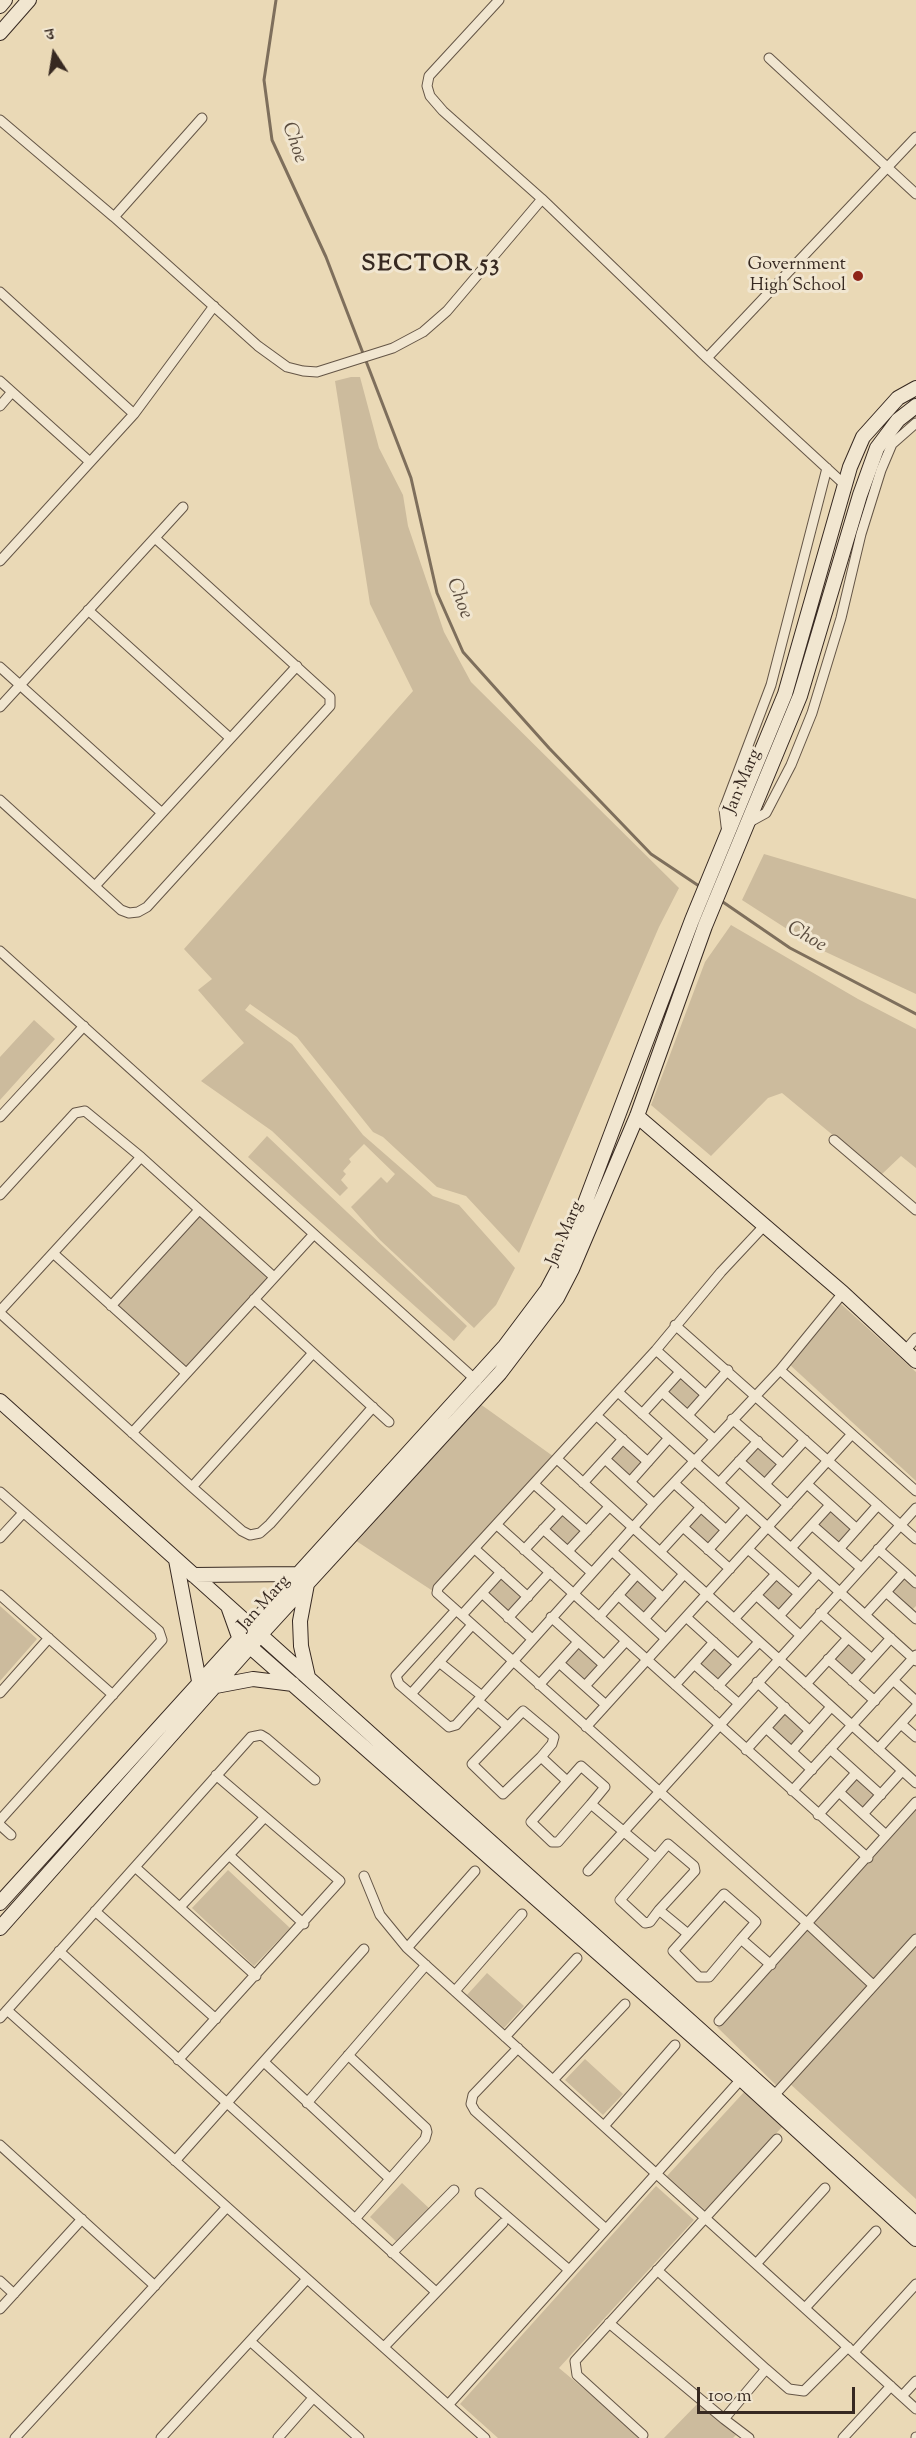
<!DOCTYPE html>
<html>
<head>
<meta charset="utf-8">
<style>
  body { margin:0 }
  #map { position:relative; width:916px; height:2438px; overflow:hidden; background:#ead9b6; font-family:"Sorts Mill Goudy","Noto Serif Devanagari",serif }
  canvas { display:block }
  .north { position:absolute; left:24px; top:24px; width:60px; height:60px; -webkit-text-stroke:4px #f1e6d0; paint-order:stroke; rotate:348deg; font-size:16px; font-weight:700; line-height:24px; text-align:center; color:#372921 }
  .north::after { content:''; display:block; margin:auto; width:21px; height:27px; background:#372921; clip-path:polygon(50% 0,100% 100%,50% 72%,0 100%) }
  .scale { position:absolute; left:697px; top:2387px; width:158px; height:27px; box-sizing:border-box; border:3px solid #372921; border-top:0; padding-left:8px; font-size:18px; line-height:21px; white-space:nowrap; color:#372921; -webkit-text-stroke:4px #f1e6d0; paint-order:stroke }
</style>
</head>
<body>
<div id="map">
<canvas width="916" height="2438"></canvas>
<div class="north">उ</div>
<div class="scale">100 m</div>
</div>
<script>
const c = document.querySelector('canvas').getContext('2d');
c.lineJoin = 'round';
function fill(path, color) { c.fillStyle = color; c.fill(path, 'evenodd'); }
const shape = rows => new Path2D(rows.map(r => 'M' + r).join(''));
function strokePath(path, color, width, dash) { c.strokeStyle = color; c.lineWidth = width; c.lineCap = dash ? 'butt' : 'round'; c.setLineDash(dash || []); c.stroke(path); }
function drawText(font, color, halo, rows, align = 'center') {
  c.font = font + ' "Sorts Mill Goudy",serif'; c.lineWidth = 6; c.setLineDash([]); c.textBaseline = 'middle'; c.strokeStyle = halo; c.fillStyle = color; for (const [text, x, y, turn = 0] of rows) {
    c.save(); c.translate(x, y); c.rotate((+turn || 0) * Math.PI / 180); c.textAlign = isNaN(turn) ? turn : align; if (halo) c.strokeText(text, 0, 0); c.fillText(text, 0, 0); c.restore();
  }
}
const green = shape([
  [351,377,360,377,379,448,403,495,408,526,444,632,471,682,679,888,659,927,519,1253,466,1196,437,1187,383,1137,373,1132,297,1037,250,1004,245,1010,292,1044,363,1135,433,1196,459,1205,515,1268,496,1305,474,1328,380,1240,351,1207,381,1177,387,1183,395,1174,364,1144,349,1159,351,1162,343,1171,346,1174,341,1180,348,1188,340,1196,272,1131,201,1081,244,1043,198,990,212,979,184,949,413,691,370,604,335,381],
  [764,854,916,899,916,994,815,947,742,900],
  [731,925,858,999,916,1029,916,1168,901,1156,881,1175,782,1093,768,1098,711,1156,651,1105,705,962],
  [34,1020,55,1039,0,1100,0,1057],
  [267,1136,467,1326,454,1341,248,1157],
  [199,1210,274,1277,186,1373,111,1306],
  [841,1304,916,1372,916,1481,789,1364],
  [681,1377,701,1395,687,1410,666,1392],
  [469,1396,557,1459,439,1595,344,1533],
  [624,1445,643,1462,629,1477,609,1459],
  [757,1446,777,1465,764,1479,744,1461],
  [831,1510,851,1528,838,1544,817,1524],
  [702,1512,721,1530,707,1545,687,1527],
  [562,1516,582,1531,568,1546,548,1528],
  [501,1577,523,1597,508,1613,486,1592],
  [905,1577,916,1588,916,1606,912,1610,890,1591],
  [776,1578,794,1595,778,1611,761,1594],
  [638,1580,658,1597,644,1613,623,1595],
  [0,1606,37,1639,0,1681],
  [848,1643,866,1659,852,1675,833,1658],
  [578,1647,599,1666,584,1681,563,1663],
  [714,1647,733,1664,718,1680,699,1663],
  [785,1711,806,1730,791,1747,770,1727],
  [857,1777,876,1795,862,1809,843,1792],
  [916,1809,916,2199,788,2082,780,2089,717,2027],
  [228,1870,290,1928,254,1966,192,1908],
  [487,1973,524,2006,504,2028,467,1995],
  [585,2059,623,2094,603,2115,565,2080],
  [745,2091,783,2126,705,2210,667,2176],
  [402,2183,430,2209,398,2243,370,2217],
  [656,2186,694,2220,559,2368,643,2438,498,2438,460,2404],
  [703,2398,737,2434,733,2438,664,2438]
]);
const stream = shape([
  [276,0,264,80,272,140,326,257,411,478,437,593,463,652,549,748,651,854,702,888],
  [720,900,790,948,916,1014]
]);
const street = shape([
  [499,0,429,76,427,86,430,96,443,111,542,199],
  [769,58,916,194],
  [0,120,114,217,258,346,287,367,303,371,317,372,393,348,423,332,447,311,542,199,707,358,845,485],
  [114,217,202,118],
  [0,292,134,414],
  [707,358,916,137],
  [0,381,90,462],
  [0,406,12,392],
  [0,561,134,414,214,306],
  [88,610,230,738],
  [0,667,162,813],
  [0,707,183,507],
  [0,800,121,910,129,913,138,912,147,907,330,706,330,697,155,538],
  [746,824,766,813,791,765,812,713,841,618,861,534,881,470,892,444,916,423],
  [727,834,724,809,771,685,827,468],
  [95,886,297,666],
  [0,951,477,1381],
  [0,1117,84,1026],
  [834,1140,916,1210],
  [0,1195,75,1113,85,1111,141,1157,274,1277],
  [764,1226,721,1272,656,1350,438,1588,437,1593,809,1925,873,1985],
  [53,1253,186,1373],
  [254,1299,389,1422],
  [111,1306,199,1210],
  [0,1311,141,1157],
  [0,1313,192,1487,242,1531,250,1535,260,1533,270,1524,373,1407],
  [675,1325,916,1539],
  [656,1350,706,1395],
  [905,1351,916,1338],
  [780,1370,916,1491],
  [618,1392,916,1661],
  [662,1392,714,1439],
  [642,1414,680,1372],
  [688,1415,728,1370],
  [597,1416,648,1462],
  [732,1419,783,1464],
  [132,1433,314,1234],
  [557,1459,916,1783],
  [605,1459,654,1504],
  [739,1461,788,1505],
  [630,1482,669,1438],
  [583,1483,623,1439],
  [674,1483,726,1530],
  [719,1483,758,1441],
  [534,1484,587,1531],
  [765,1484,805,1440],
  [807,1484,857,1529],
  [192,1487,313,1353],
  [0,1492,159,1631,162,1640,0,1820],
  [497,1525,868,1858],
  [812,1525,861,1568],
  [683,1527,730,1569],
  [543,1529,592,1573],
  [0,1538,23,1513],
  [791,1548,830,1505],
  [475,1549,528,1597],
  [748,1549,799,1594],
  [839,1549,878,1505],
  [878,1549,904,1572,886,1592,916,1619],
  [524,1550,562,1509],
  [708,1550,746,1508],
  [568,1551,609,1507],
  [612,1551,663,1598],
  [660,1552,701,1507],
  [904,1572,916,1583],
  [482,1593,532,1639],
  [0,1595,113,1695],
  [618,1595,666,1639],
  [756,1595,800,1635],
  [456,1610,396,1676,399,1684,449,1727,456,1725,654,1504,780,1370,843,1293],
  [820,1613,872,1659],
  [462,1615,501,1572],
  [865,1615,886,1592],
  [779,1616,818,1573],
  [551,1617,604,1665],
  [599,1617,637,1574],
  [686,1617,738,1664],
  [508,1618,550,1572],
  [644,1619,684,1574],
  [734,1619,776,1574],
  [828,1659,875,1701],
  [439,1662,482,1696],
  [559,1663,606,1705],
  [694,1664,738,1703],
  [893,1680,916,1701],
  [852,1681,891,1638],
  [757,1682,810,1731],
  [806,1684,848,1638],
  [539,1685,578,1642],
  [675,1685,714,1642],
  [585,1686,626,1641],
  [718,1686,759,1642],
  [0,1693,49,1638],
  [411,1694,472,1625],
  [478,1701,507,1726],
  [901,1724,916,1737],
  [586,1727,852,1434],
  [766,1728,812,1770],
  [830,1749,881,1795],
  [878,1749,916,1707],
  [746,1750,785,1707],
  [792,1751,831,1707],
  [541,1757,552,1744,554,1737,523,1711,472,1764,503,1794,541,1757,567,1781],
  [792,1791,916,1655],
  [839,1792,886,1835],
  [591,1804,605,1787,581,1766,531,1822,552,1842,558,1842,591,1804,655,1858],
  [863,1814,902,1771],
  [818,1815,856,1773],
  [0,1825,11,1835],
  [229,1855,304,1924],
  [135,1867,256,1976],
  [588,1871,916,1508],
  [364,1876,380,1915,407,1948,916,2409],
  [180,1907,264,1818],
  [659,1910,695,1871,694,1866,668,1844,620,1900,645,1923,650,1922,659,1910,688,1934],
  [95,1911,216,2019],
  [741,1939,756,1922,724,1894,673,1951,699,1977,709,1977,741,1939,771,1965],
  [407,1948,475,1871],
  [59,1951,436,2292],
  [455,1991,522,1914],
  [7,2010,485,2438],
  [0,2018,251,1737,261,1735,266,1738,315,1780],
  [719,2021,916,1802],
  [505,2037,577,1958],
  [518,2048,473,2095,471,2104,475,2111,606,2229],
  [348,2055,426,2128,427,2132,425,2139,355,2219],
  [178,2060,340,1881,216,1775],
  [264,2062,390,2179],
  [553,2080,625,2004],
  [770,2100,916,1939],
  [307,2103,426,1965],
  [604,2126,675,2045],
  [0,2145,155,2286],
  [175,2161,364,1949],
  [480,2193,569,2270],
  [392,2253,454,2190],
  [756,2264,825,2188],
  [657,2270,766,2369,724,2419,749,2438],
  [0,2281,14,2294],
  [805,2308,876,2231],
  [0,2309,82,2219],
  [609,2323,724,2419],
  [250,2341,359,2438],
  [384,2347,503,2223],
  [854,2352,916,2284],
  [766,2369,789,2389,804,2391,848,2347],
  [902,2396,916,2381],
  [449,2404,744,2076],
  [643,2435,577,2375,575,2361,777,2139],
  [15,2438,227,2207],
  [161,2438,307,2279],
  [278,2438,313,2398],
  [843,2438,891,2386],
  [916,2438,916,2437]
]);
const secondary = shape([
  [0,6,5,0],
  [0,33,29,0],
  [637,1116,843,1293,916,1361],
  [0,1401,916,2224],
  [176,1560,199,1681],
  [193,1575,297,1574],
  [307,1584,300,1621,301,1646,308,1677],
  [229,1609,239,1637,741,2079,916,2239],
  [216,1686,253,1679,293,1684],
  [0,1903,505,1346,547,1290,565,1256,692,920,785,694,850,467,863,437,898,398,916,388],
  [0,1928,261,1634,500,1373,557,1298,572,1269,637,1116,705,926,800,696,860,495,877,448,898,420,916,406]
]);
const markers = [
  [858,276,6,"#8f2418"]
];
const poiNames = [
  ["Government",846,266],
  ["High School",846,287]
];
const streetNames = [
  ["Jan Marg",744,782,-67],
  ["Jan Marg",566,1234,-67],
  ["Jan Marg",265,1604,-48]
];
const waterNames = [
  ["Choe",293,143,71],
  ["Choe",458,599,69],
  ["Choe",806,938,30]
];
const districtNames = [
  ["SECTOR 53",431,266]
];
fill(green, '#ccbb9d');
strokePath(stream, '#7e6f5c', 3);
strokePath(street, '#645546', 11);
strokePath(secondary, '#372921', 16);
strokePath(street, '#f1e6d0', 9);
strokePath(secondary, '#f1e6d0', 14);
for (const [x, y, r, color] of markers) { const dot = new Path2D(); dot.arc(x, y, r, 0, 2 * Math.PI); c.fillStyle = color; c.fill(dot); strokePath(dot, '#f1e6d0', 2); }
drawText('18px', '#372921', '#f1e6d0', poiNames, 'right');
drawText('18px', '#372921', '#f1e6d0', streetNames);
drawText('italic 20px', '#5a4c3e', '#f1e6d0', waterNames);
c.letterSpacing = '1.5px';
drawText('bold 24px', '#372921', '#f1e6d0', districtNames);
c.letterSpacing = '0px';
</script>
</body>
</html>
